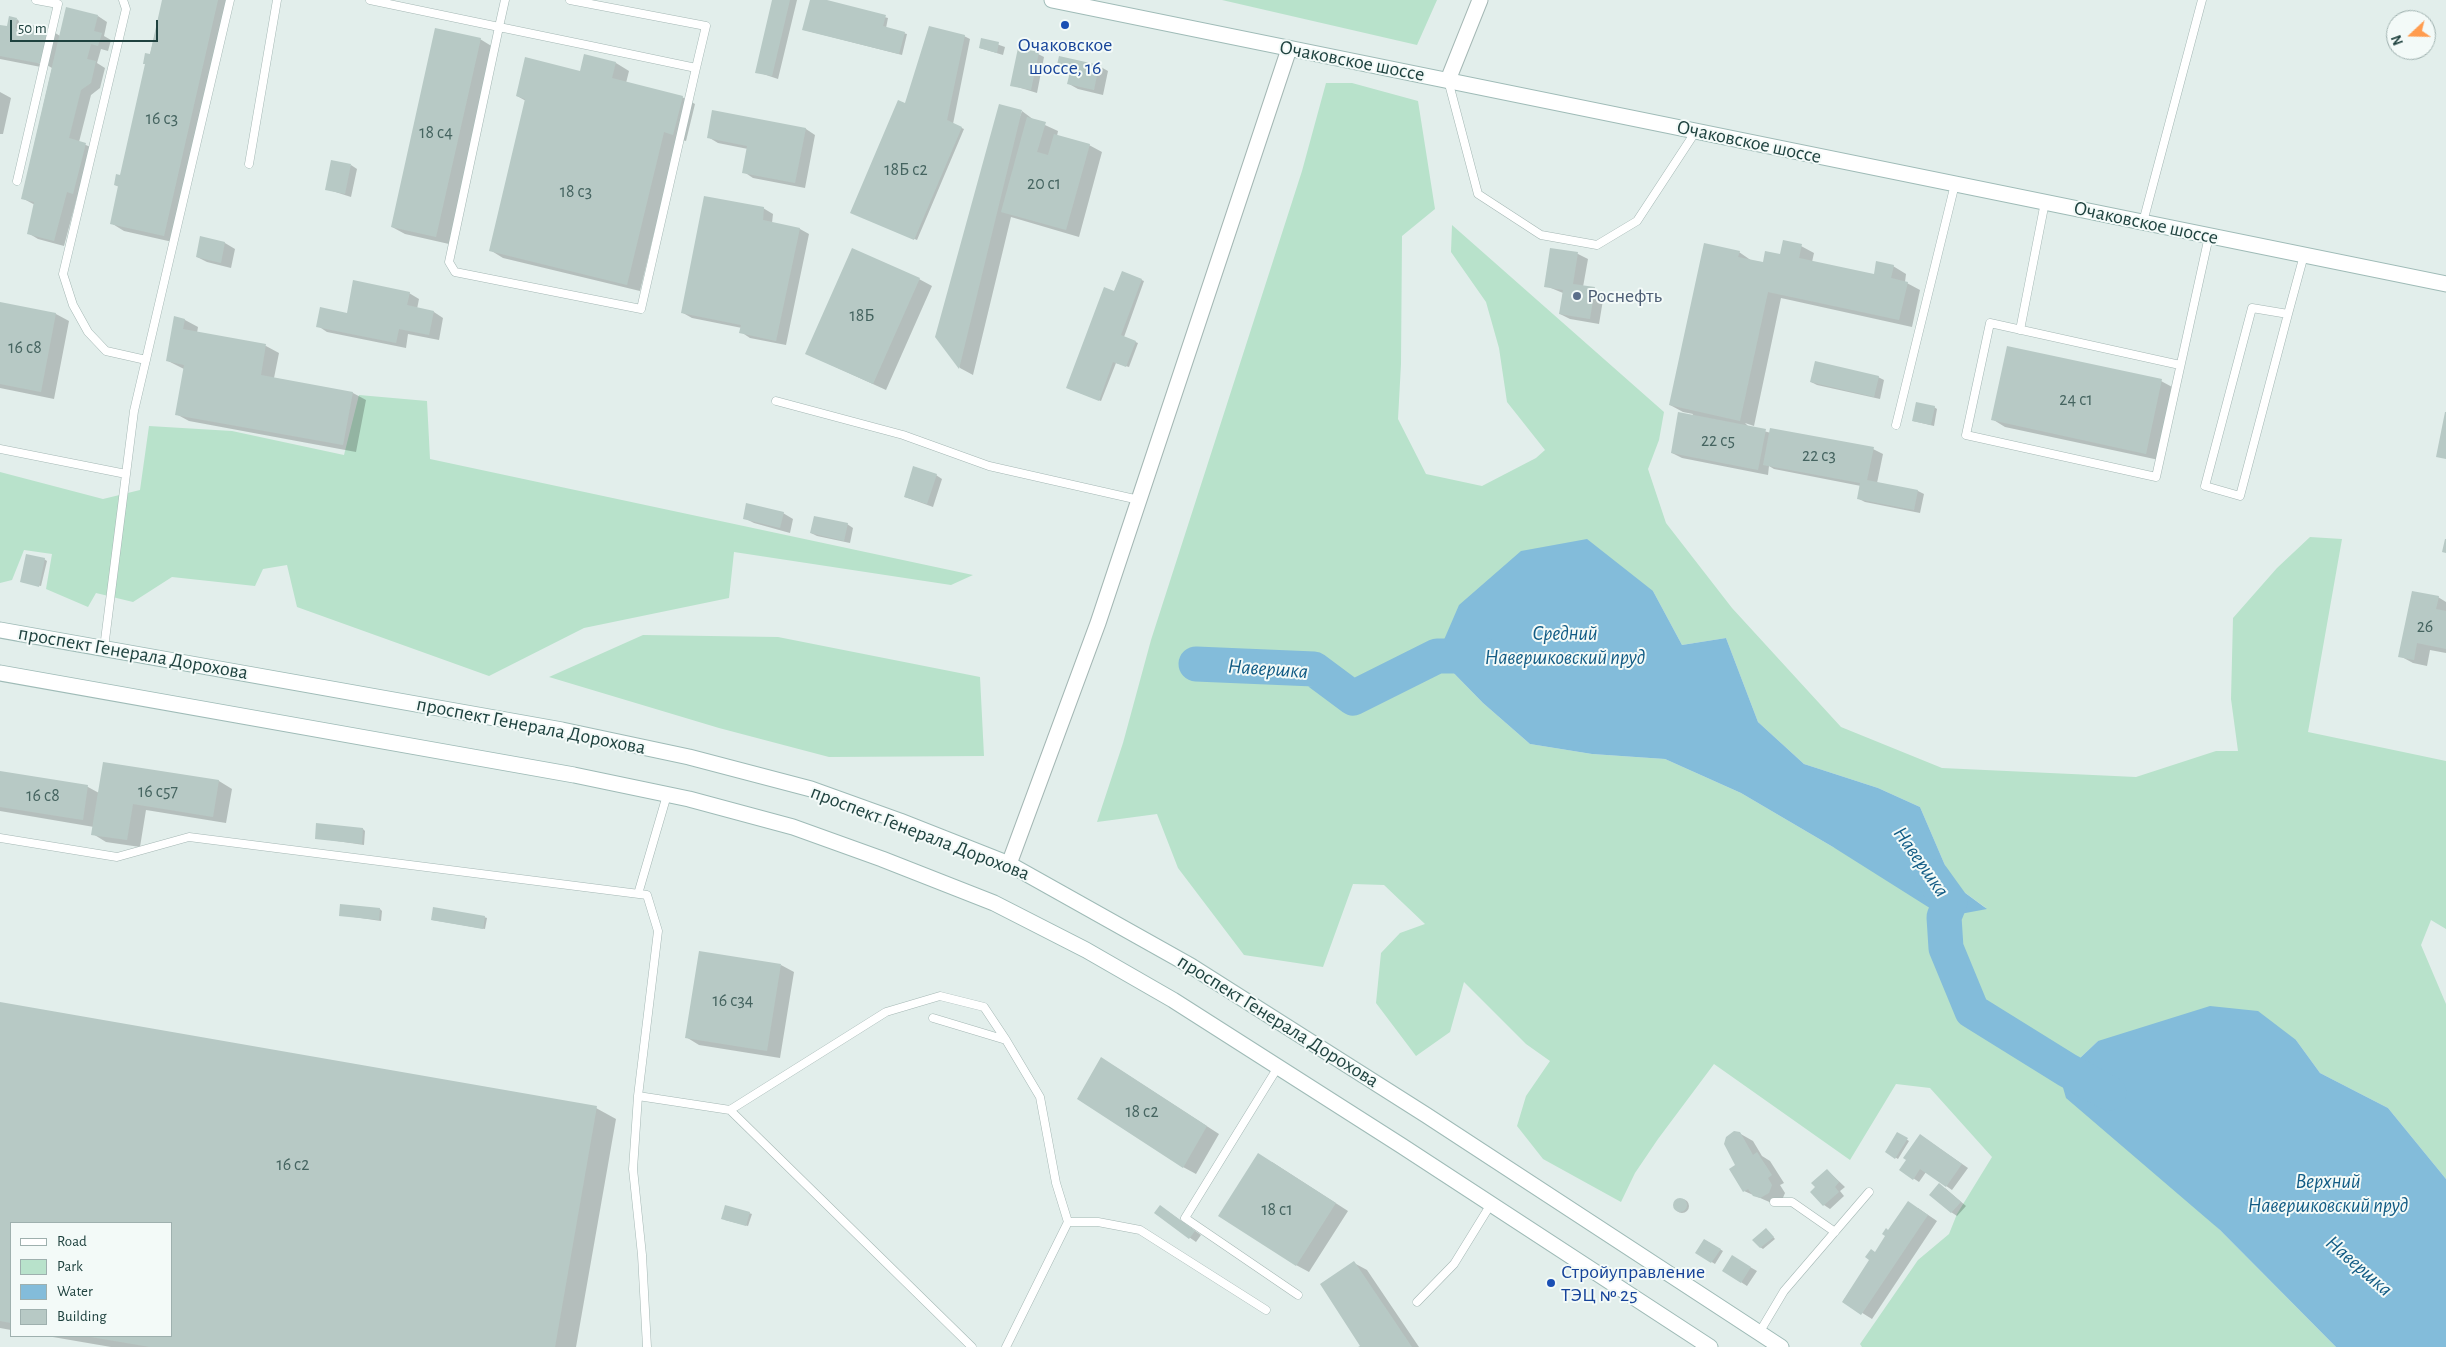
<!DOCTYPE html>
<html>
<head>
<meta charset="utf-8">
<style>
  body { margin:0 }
  #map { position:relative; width:2446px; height:1347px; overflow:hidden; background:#e2eeeb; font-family:"Alegreya Sans",sans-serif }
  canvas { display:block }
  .legend { position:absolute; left:10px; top:1222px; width:162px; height:115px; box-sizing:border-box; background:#f3faf8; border:1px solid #9eb0ae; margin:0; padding:6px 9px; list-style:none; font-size:15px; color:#1f423f }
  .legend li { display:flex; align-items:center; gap:10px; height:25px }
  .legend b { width:25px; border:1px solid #9eb0ae }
  .north { position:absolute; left:2386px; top:10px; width:50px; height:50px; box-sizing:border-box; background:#f3faf8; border:1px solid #9eb0ae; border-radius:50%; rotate:249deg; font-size:14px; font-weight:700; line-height:20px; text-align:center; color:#1f423f }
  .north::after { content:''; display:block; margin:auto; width:18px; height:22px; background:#ff9c4f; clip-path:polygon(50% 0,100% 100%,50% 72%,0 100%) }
  .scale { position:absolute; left:10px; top:20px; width:148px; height:22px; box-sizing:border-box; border:2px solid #1f423f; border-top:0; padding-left:6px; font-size:15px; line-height:18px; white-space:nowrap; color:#1f423f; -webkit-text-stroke:4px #f3faf8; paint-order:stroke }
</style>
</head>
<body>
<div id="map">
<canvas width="2446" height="1347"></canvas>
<ul class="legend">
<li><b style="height:6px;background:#fff"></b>Road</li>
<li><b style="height:14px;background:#b8e2cb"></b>Park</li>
<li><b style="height:14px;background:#83bcda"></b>Water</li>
<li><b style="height:14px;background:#b7c9c5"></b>Building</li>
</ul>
<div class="north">N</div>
<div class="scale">50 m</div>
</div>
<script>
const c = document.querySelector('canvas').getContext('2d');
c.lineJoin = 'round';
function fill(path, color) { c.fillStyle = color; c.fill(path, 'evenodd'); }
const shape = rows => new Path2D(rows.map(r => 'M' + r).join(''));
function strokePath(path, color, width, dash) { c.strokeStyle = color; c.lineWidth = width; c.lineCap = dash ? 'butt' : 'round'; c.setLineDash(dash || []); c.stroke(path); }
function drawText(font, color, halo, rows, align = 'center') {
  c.font = font + ' "Alegreya Sans",sans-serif'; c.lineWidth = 4; c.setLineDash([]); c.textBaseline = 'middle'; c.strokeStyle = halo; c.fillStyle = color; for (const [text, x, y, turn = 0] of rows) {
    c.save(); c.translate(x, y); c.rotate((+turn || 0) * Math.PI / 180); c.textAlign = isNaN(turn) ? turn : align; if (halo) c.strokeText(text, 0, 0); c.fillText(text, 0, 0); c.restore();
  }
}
const green = shape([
  [1222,0,1437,0,1417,45],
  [1326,83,1352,83,1418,101,1435,209,1402,236,1401,364,1398,419,1426,474,1482,486,1536,458,1545,450,1507,402,1499,348,1486,302,1451,252,1452,225,1664,412,1659,440,1648,469,1666,523,1732,608,1841,727,1942,768,2136,777,2216,751,2238,751,2231,699,2233,618,2277,568,2310,537,2342,539,2308,732,2446,761,2446,929,2431,920,2421,945,2446,1004,2446,1179,2388,1108,2320,1073,2296,1040,2098,1041,2060,1077,2220,1230,2336,1347,1862,1347,1860,1344,1918,1260,1949,1234,1957,1214,1992,1157,1930,1088,1896,1084,1850,1160,1714,1064,1658,1139,1635,1173,1621,1202,1543,1159,1517,1126,1526,1096,1550,1061,1526,1044,1464,982,1450,1032,1416,1056,1376,1003,1381,953,1400,933,1425,924,1384,885,1353,884,1323,967,1244,955,1178,868,1157,814,1097,822,1123,743,1151,640,1302,171],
  [1653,591,1682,645,1726,638,1758,722,1804,764,1878,788,1920,807,1953,884,1986,908,1833,847,1741,793,1665,759,1592,754,1530,744,1483,703,1437,656],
  [359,395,427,401,430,459,973,575,951,585,734,552,729,598,584,628,489,676,297,607,287,565,263,569,255,586,172,577,133,602,96,593,88,607,46,589,52,554,24,550,12,580,0,583,0,472,103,499,140,490,149,426,232,431,344,455],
  [643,635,778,637,980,677,984,756,829,757,719,728,549,677]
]);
const water = shape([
  [1587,539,1653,591,1682,645,1726,638,1758,722,1804,764,1878,788,1920,807,1953,884,1987,909,1944,917,1833,847,1741,793,1665,759,1592,754,1530,744,1483,703,1437,656,1459,605,1521,551],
  [2210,1006,2258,1011,2296,1040,2320,1073,2388,1108,2446,1179,2446,1347,2336,1347,2220,1230,2066,1098,2060,1077,2098,1041]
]);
const shadow = shape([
  [163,0,232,0,177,243,124,231,111,223,119,187,115,185,121,176],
  [773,0,797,0,778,79,757,72],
  [811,0,821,0,888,18,886,28,907,34,902,55,804,30],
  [98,16,107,22,104,36,111,40,108,51,101,49,97,63,105,68,100,88,91,95,79,142,95,149,83,198,77,197,64,246,38,239,28,233,35,205,22,198,52,68,38,60,37,62,46,68,0,59,0,26,8,28,17,19,19,21,17,30,30,32,49,29,60,36],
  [964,36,970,39,953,124,964,129,917,240,855,214],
  [480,39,493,47,449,244,405,234,392,227],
  [982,39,1005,47,1003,55,980,48],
  [1038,54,1044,57,1037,93,1011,85],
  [616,63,629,71,626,83,682,97,695,104,686,141,677,139,640,291,503,258,490,250,526,101,517,96,580,72],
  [1058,65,1099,66,1108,71,1103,95,1078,89,1069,84,1071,71],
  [0,92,11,98,3,134,0,134],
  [713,111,806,129,815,135,805,188,753,178,744,172,748,149,718,143,708,137],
  [1022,111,1034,120,1058,131,1057,136,1089,145,1102,152,1079,237,1011,217,973,375,960,368,936,336],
  [351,165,357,169,351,197,326,189],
  [763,208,773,214,772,223,800,229,809,234,786,345,750,338,741,332,742,328,692,318,683,313],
  [201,238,225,243,235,249,231,268,207,262,197,257],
  [1801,246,1814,253,1812,262,1874,275,1893,266,1906,274,1905,282,1920,290,1912,327,1781,298,1754,426,1745,423,1749,427,1771,433,1873,449,1883,454,1877,483,1918,491,1924,494,1920,513,1865,502,1859,499,1861,486,1774,469,1769,466,1768,475,1682,458,1672,453,1693,414,1683,412,1670,405,1739,252,1752,261,1764,263],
  [1551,249,1578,254,1588,259,1583,287,1594,289,1604,294,1599,324,1570,319,1560,314,1563,293,1546,286],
  [1123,272,1144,281,1124,337,1138,343,1129,367,1116,363,1101,401,1070,389],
  [919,279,932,286,886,390,807,354],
  [409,293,419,299,417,309,434,312,443,318,439,340,408,334,406,348,327,332,318,326],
  [0,303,56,314,69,321,54,399,0,388],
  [175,318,185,320,198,327,197,333,266,346,279,353,274,378,353,393,366,400,356,452,189,421,176,414,184,369,168,361],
  [1878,377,1884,380,1880,399,1817,385,1811,382],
  [2161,381,2174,388,2159,460,2005,427,1992,419],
  [1934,407,1937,409,1934,426,1913,421],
  [936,475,942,479,933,507,905,497],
  [783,513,793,519,790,533,754,523,744,518],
  [847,524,853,528,850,543,817,536,811,533],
  [44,559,47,561,41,586,22,582],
  [2438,597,2446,602,2446,653,2430,650,2427,666,2413,663,2400,656],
  [0,772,88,787,99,793,219,781,232,789,226,823,146,810,140,847,106,842,93,834,94,827,0,811],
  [363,829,365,831,364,845,316,838],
  [380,909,382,911,381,921,340,915],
  [484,917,487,918,485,929,432,920],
  [781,965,794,972,780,1058,699,1045,686,1037],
  [0,1003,596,1108,616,1119,576,1347,111,1347,47,1336,171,1336,171,1223,11,1223,11,1330,0,1328],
  [1114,1066,1219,1134,1196,1174,1183,1167],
  [1739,1133,1753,1141,1762,1156,1770,1161,1784,1183,1780,1185,1785,1193,1782,1200,1774,1204,1744,1191,1736,1166],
  [1898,1134,1909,1141,1898,1159,1887,1152],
  [1926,1139,1968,1168,1952,1190,1926,1172,1919,1182,1913,1178],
  [1272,1162,1348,1211,1309,1272,1296,1265],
  [1827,1170,1845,1187,1840,1191,1844,1196,1830,1209,1824,1205,1817,1187],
  [1945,1188,1966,1206,1957,1216,1951,1212],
  '1675 1206a7 7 0 1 1 14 0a7 7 0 1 1-14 0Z',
  [1918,1208,1937,1221,1872,1319,1843,1301,1889,1232],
  [1166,1210,1201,1235,1196,1242,1155,1213],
  [749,1213,752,1214,748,1226,725,1220],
  [1767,1230,1775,1239,1763,1249,1760,1247],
  [1705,1240,1723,1251,1715,1264,1697,1253],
  [1733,1257,1757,1271,1747,1286,1724,1271],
  [1354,1263,1367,1270,1419,1347,1361,1347]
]);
const river = shape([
  [1196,664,1314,669,1353,698,1437,656,1486,656],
  [1932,877,1950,902,1944,917,1946,948,1972,1011,2067,1070,2109,1093]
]);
const building = shape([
  [162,0,218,0,164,236,110,224,118,186,114,185,116,174,120,175,145,64,143,64,145,53,150,54],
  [772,0,790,0,772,76,755,73],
  [810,0,827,0,886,15,883,26,905,32,899,54,802,30],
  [66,7,98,15,94,31,102,33,98,46,91,44,87,59,96,61,91,83,81,90,69,138,86,143,73,194,67,192,54,241,27,234,34,202,21,199],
  [9,16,17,18,15,28,29,31,31,25,50,28,43,64,0,56,0,25,7,26],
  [929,26,965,35,947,120,962,127,914,240,850,213,898,100,905,103],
  [435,28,481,38,436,237,391,227],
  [981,38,999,42,997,53,979,48],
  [1018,48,1039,52,1031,90,1010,86],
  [584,54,616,62,612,78,683,96,673,135,664,132,627,285,489,251,525,99,516,96,525,57,580,71],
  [1059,56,1099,65,1094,90,1067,84,1071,68,1057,65],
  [999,104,1022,110,959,369,935,337],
  [712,110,806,128,795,183,742,173,747,146,707,138],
  [1027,117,1046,122,1037,152,1048,155,1054,134,1090,144,1066,230,1001,212],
  [331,160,351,164,345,194,325,190],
  [704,196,764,207,763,220,800,228,776,341,739,333,741,325,681,313],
  [200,236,225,242,221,263,196,257],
  [1783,240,1802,244,1799,258,1874,274,1876,261,1894,265,1891,278,1908,282,1899,320,1768,292,1740,421,1669,405,1704,243,1740,251,1738,257,1763,262,1765,251,1780,254],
  [852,248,920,278,873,384,805,354],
  [1550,248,1578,252,1573,284,1595,287,1590,319,1559,314,1563,290,1544,287],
  [1122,271,1142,279,1121,335,1136,341,1126,367,1113,362,1099,401,1066,388,1104,287,1114,291],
  [353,280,410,292,407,305,434,311,429,335,399,329,396,343,316,327,320,307,347,313],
  [0,302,56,313,41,392,0,384],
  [174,316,185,319,183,329,266,344,261,375,353,392,343,445,175,415,184,365,166,361],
  [2007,346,2162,379,2146,454,1991,420],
  [1815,361,1879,376,1874,397,1810,382],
  [1916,402,1935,406,1931,425,1912,421],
  [1678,412,1766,429,1758,470,1671,453],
  [2445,412,2446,412,2446,459,2436,457],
  [1770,428,1874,447,1867,480,1918,490,1914,510,1857,499,1860,483,1763,465],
  [913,466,937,474,927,504,904,497],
  [746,503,784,512,780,528,743,519],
  [814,516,848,523,844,541,810,533],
  [2445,539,2446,539,2446,553,2442,552],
  [26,554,45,558,39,587,20,582],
  [2412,591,2439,596,2436,609,2446,611,2446,649,2417,643,2414,660,2398,657],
  [103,762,219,780,213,817,133,804,127,840,91,835],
  [0,771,88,785,83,820,0,807],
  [316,823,363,828,362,844,315,839],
  [340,904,380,908,379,920,339,916],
  [433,907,485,916,483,929,431,920],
  [699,951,781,964,767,1051,685,1038],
  [0,1002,597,1106,555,1347,150,1347,91,1337,171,1336,171,1223,11,1223,11,1323,0,1321],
  [1101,1057,1207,1126,1183,1168,1077,1099],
  [1734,1131,1740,1132,1753,1155,1757,1152,1772,1175,1768,1178,1772,1185,1769,1193,1760,1198,1753,1196,1748,1189,1743,1192,1729,1169,1735,1165,1724,1144,1726,1137],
  [1897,1132,1908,1138,1895,1159,1885,1152],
  [1920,1134,1962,1164,1946,1187,1920,1169,1913,1180,1899,1170,1906,1160,1903,1158],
  [1258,1153,1336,1203,1296,1266,1218,1216],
  [1827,1169,1839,1182,1835,1187,1839,1192,1823,1206,1810,1192,1815,1187,1811,1183],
  [1939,1183,1961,1202,1951,1213,1929,1195],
  '1673 1205a7 7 0 1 1 14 0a7 7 0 1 1-14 0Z',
  [1908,1201,1928,1215,1861,1315,1842,1302,1869,1260,1865,1257,1871,1249,1875,1252,1885,1236,1882,1234,1886,1228,1888,1230],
  [725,1205,750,1212,746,1226,721,1219],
  [1160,1205,1195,1231,1189,1239,1154,1213],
  [1766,1228,1774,1237,1760,1248,1752,1240],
  [1704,1239,1721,1249,1711,1263,1695,1253],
  [1732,1255,1751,1267,1741,1283,1722,1271],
  [1354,1261,1412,1347,1358,1347,1360,1346,1320,1284]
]);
const lane = shape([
  [123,0,126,9,63,274,73,305,88,332,106,351,146,360],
  [370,0,499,27,591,46,696,68,641,309,455,272,449,262,499,27,505,0],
  [570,0,706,26,696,68],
  [1448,80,1478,194,1541,235,1597,245,1637,221,1696,131],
  [249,164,277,0],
  [17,181,58,4,36,0],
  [2143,222,2202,0],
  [2288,314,2252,308,2205,486,2240,496,2288,314,2304,255],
  [2020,330,2045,202],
  [2180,365,1990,323,1966,435,2156,477,2209,236],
  [776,401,903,435,989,466,1139,500],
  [1896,425,1955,184],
  [0,449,126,474],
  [104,648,134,411,230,0],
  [0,838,117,857,189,837,647,895,658,931,638,1096,633,1169,642,1255,647,1347],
  [638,894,667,795],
  [933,1018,1006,1040,1040,1097,1056,1183,1068,1222,1006,1347],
  [1278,1067,1185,1218,1298,1295],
  [638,1096,730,1110,972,1347],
  [730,1110,886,1012,940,996,984,1007,1006,1040],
  [1774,1202,1792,1202,1835,1232],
  [1068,1222,1098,1222,1140,1230,1266,1310],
  [1417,1302,1454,1264,1491,1204],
  [1759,1333,1784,1291,1869,1192]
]);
const street = shape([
  [1448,80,1480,0],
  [1009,864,1098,623,1289,49]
]);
const secondary = shape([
  [1052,0,2446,284],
  [0,630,562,730,689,757,811,789,900,821,1009,864,1191,966,1426,1115,1781,1347],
  [0,673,574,775,689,799,793,827,882,859,994,903,1086,950,1173,1000,1402,1146,1710,1347]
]);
const markers = [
  [1065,25,5,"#1a4fb4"],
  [1577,296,5,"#5c6f8a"],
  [1551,1283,5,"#1a4fb4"]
];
const numberNames = [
  ["16 с3",162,119],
  ["18 с4",436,133],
  ["18Б с2",906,170],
  ["20 с1",1044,184],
  ["18 с3",576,192],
  ["18Б",862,316],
  ["16 с8",25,348],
  ["24 с1",2076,400],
  ["22 с5",1718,441],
  ["22 с3",1819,456],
  ["26",2425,627],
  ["16 с57",158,792],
  ["16 с8",43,796],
  ["16 с34",733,1001],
  ["18 с2",1142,1112],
  ["16 с2",293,1165],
  ["18 с1",1277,1210]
];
const transitNames = [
  ["Очаковское",1065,45],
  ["шоссе, 16",1065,68],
  ["Стройуправление",1561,1272,"left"],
  ["ТЭЦ № 25",1561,1295,"left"]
];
const streetNames = [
  ["Очаковское шоссе",1352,61,11],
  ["Очаковское шоссе",1749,142,12],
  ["Очаковское шоссе",2146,223,12],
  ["проспект Генерала Дорохова",133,653,10],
  ["проспект Генерала Дорохова",531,726,11],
  ["проспект Генерала Дорохова",920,833,21],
  ["проспект Генерала Дорохова",1278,1021,32]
];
const serviceNames = [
  ["Роснефть",1587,296]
];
const waterNames = [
  ["Средний",1565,634],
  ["Навершковский пруд",1565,658],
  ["Навершка",1268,669,4],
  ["Навершка",1921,862,55],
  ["Верхний",2328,1182],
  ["Навершковский пруд",2328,1206],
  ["Навершка",2359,1266,41]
];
fill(green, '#b8e2cb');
fill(water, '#83bcda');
fill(shadow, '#0003');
strokePath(river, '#83bcda', 35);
fill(building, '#b7c9c5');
strokePath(lane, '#a4b7b4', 9);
strokePath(street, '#a4b7b4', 17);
strokePath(secondary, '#9fbbb7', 17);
strokePath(lane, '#fff', 8);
strokePath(street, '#fff', 15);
strokePath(secondary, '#fff', 15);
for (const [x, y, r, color] of markers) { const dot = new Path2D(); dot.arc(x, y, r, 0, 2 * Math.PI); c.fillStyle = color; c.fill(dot); strokePath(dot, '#f3faf8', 2); }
drawText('18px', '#456460', null, numberNames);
drawText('20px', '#164399', '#f3faf8', transitNames);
drawText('20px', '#1f423f', '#f3faf8', streetNames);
drawText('20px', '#4e5e75', '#f3faf8', serviceNames, 'left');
drawText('italic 21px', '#125c85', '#f3faf8', waterNames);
</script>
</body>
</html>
